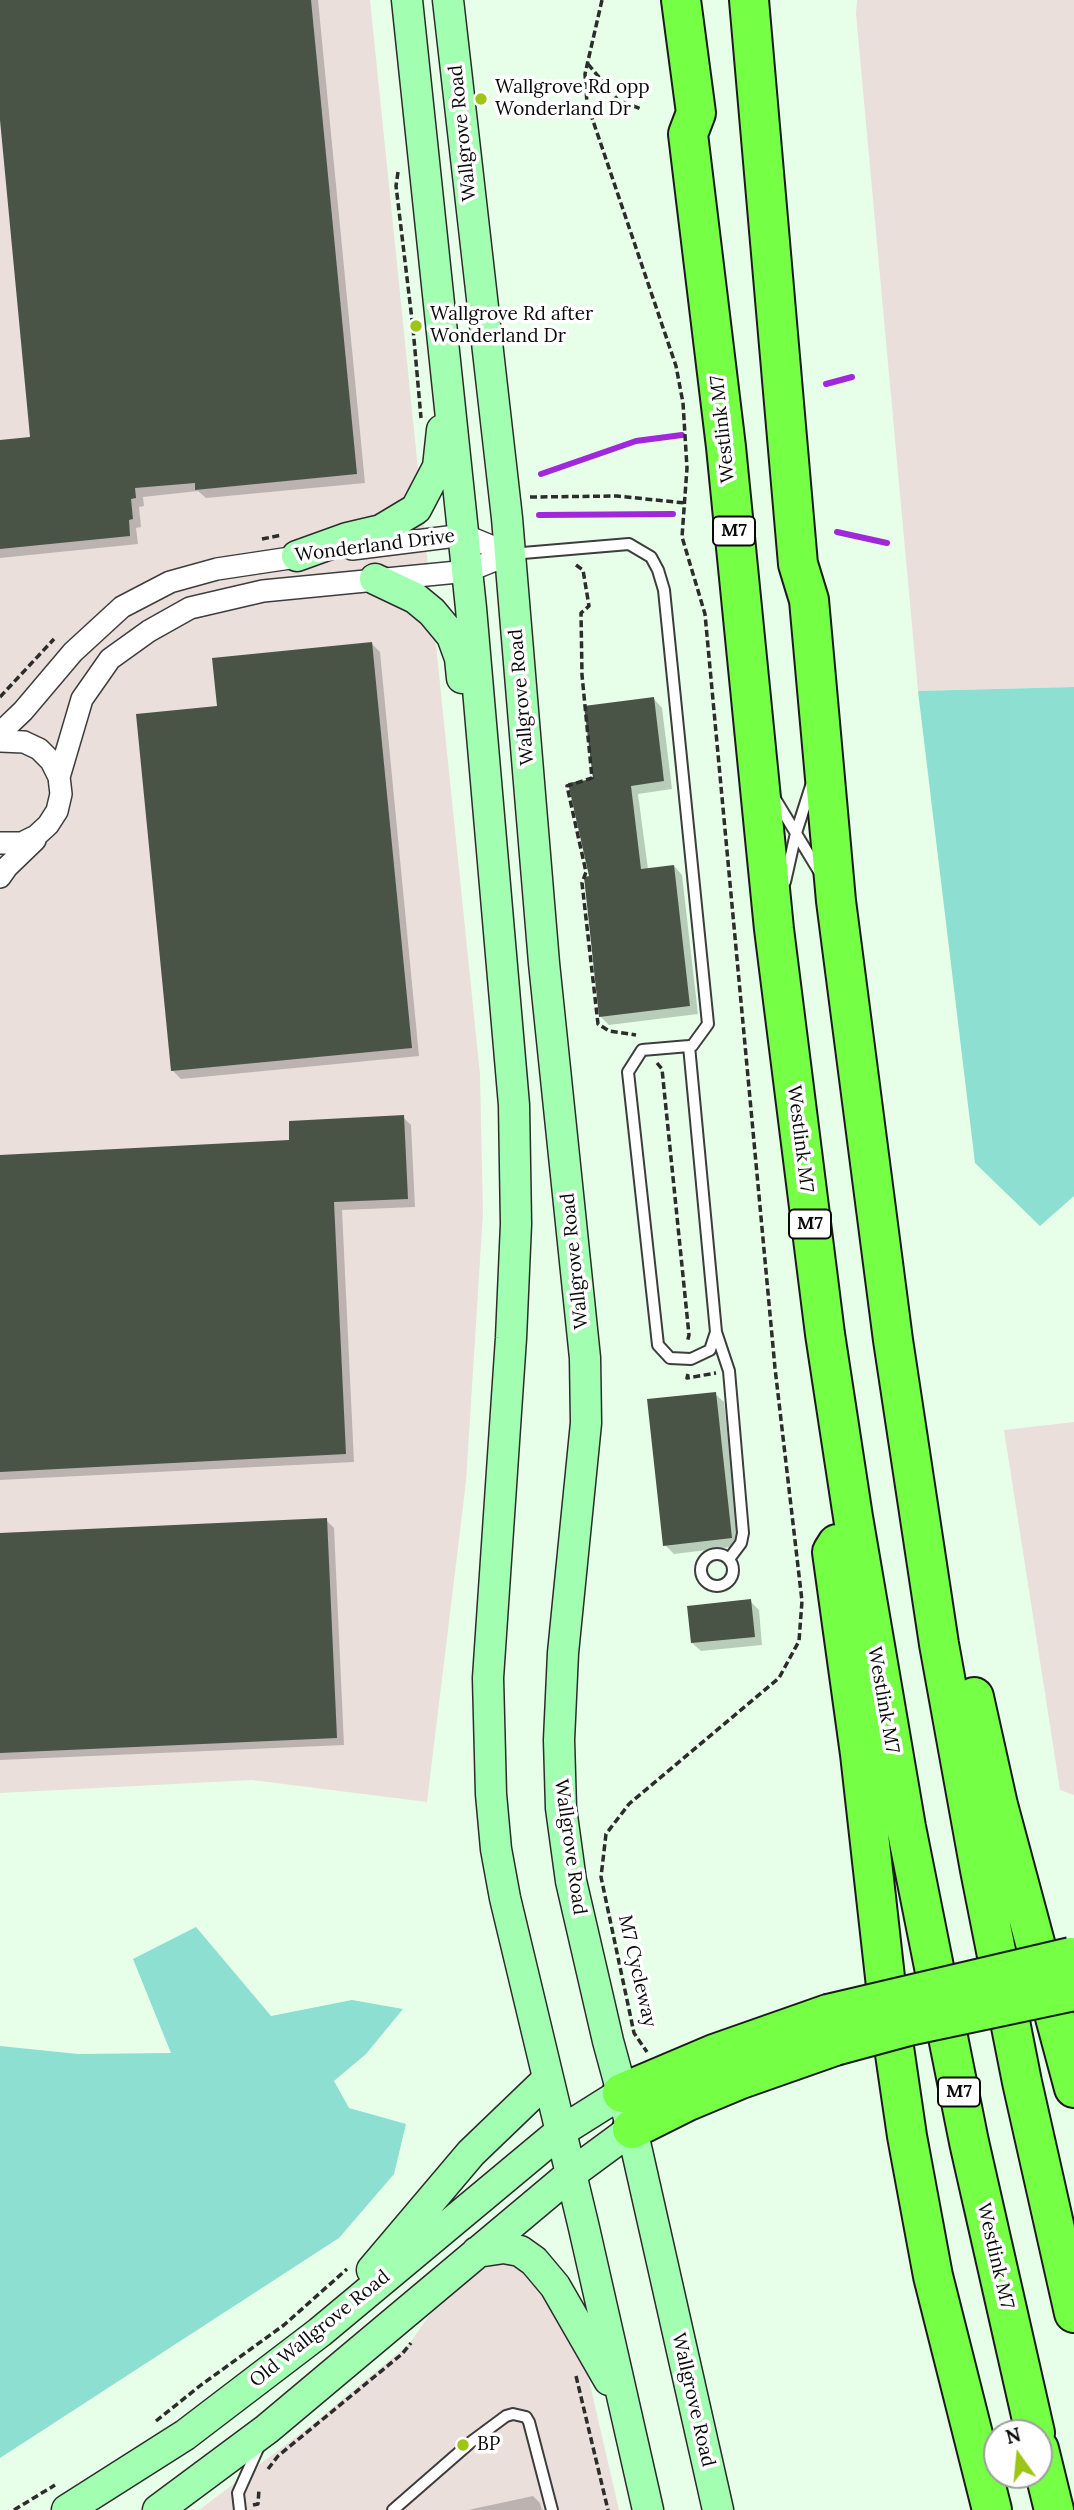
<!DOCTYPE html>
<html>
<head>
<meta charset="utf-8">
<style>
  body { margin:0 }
  #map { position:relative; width:1074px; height:2510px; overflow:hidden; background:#e7ffe9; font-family:Lora,serif }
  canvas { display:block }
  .north { position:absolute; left:983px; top:2419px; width:70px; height:70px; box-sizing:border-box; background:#fff; border:2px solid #9d9d9d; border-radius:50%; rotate:345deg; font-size:19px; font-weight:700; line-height:28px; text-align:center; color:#0a0a0a }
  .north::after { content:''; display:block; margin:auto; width:24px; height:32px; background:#9cc517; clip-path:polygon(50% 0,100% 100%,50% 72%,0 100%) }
</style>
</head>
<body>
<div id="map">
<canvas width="1074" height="2510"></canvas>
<div class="north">N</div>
</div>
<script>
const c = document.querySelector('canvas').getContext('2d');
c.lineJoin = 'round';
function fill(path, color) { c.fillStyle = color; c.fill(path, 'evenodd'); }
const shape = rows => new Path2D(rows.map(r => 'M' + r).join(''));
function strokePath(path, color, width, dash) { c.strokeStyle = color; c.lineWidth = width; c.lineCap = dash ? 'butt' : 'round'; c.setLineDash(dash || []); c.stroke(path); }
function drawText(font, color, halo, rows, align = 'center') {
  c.font = font + ' Lora,serif'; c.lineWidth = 7; c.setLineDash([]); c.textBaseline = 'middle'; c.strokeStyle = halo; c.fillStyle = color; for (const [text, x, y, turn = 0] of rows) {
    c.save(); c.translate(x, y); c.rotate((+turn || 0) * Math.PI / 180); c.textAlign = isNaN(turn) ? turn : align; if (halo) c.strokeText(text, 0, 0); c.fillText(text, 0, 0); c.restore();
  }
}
const industrial = shape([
  [0,0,370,0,480,1074,483,1213,466,1482,427,1802,252,1780,0,1793],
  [857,0,1074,0,1074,687,918,691,856,14],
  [1074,1422,1074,1795,1060,1790,1004,1430],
  [506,2263,527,2267,586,2367,619,2510,199,2510,309,2427,410,2343,432,2311,464,2281,490,2265]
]);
const forest = shape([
  [1074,687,1074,1196,1040,1226,975,1163,918,691],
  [196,1927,271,2016,352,2000,403,2009,366,2054,334,2081,349,2108,406,2124,394,2174,339,2238,0,2458,0,2046,78,2054,171,2053,133,1959]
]);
const shadow = shape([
  [0,0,318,0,365,483,206,498,198,491,143,497,144,506,139,507,141,527,136,528,138,544,0,558,0,442,32,439,0,101],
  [372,644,380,652,419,1056,181,1079,172,1070,219,708],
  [654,699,662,708,672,789,638,794,648,869,674,866,682,875,698,1014,609,1025,600,1016,591,878,595,780],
  [403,1117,411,1125,415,1207,342,1210,354,1462,0,1480,0,1157,291,1142],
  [715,1394,724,1402,740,1546,674,1554,665,1545],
  [326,1520,334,1528,344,1745,0,1760,0,1535],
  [750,1601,759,1610,762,1645,701,1651,692,1643],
  [533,2496,540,2503,542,2510,468,2510]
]);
const stream = shape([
  [826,384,852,377],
  [541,474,636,441,682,435],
  [539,515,673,514],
  [837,532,887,543]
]);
const building = shape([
  [0,0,311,0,357,474,195,490,195,483,135,488,136,498,131,499,133,519,129,520,130,536,0,549,0,440,30,437,0,120],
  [372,642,412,1048,171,1071,136,714,217,706,212,658],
  [654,697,664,781,631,786,641,869,674,865,690,1006,599,1017,584,877,589,876,568,783,593,779,584,706],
  [404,1115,408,1199,334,1202,346,1454,0,1472,0,1155,289,1140,289,1121],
  [716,1392,732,1538,663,1546,647,1399],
  [327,1518,337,1738,0,1753,0,1533],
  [751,1599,755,1637,691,1643,687,1606]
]);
const path = shape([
  [602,0,585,74,587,103,676,366,683,403,687,468,682,537,705,614,775,1368,802,1601,799,1641,779,1678,629,1804,606,1834,601,1877,634,2033,647,2052],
  [588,64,618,100,641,109],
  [398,172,396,186,413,328,421,418],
  [530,497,617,496,685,503],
  [262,539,282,535],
  [576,565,583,570,589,606,581,613,582,675,592,778,567,786,586,872,582,883,598,1024,609,1031,636,1035],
  [0,697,54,639],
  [657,1063,662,1069,689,1335,687,1343],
  [688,1374,687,1378,716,1373],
  [576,2376,608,2510],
  [156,2421,201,2385,284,2325,347,2269],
  [268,2469,278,2456,402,2354,411,2343],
  [253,2505,258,2504,259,2489],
  [14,2510,55,2485]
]);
const service = shape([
  [511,554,629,544,651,557,658,570,664,590,708,1024,692,1046,689,1046,654,1049,642,1050,628,1072,658,1345,670,1358,691,1359,710,1350,716,1332,689,1046],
  [774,797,820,873],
  [785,882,796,833,811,786],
  [716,1332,729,1371,743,1533,741,1543,729,1559],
  '701 1570a16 16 0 1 1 32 0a16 16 0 1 1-32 0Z',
  [240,2510,238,2493,260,2444],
  [393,2510,471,2442,506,2416,513,2414,526,2417,529,2422,552,2510]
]);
const minor = shape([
  [352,549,464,535,510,554],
  [0,733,23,711,73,652,122,607,170,582,217,569,310,555],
  [0,741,24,742,39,749,51,761,59,777,61,794,57,811,48,825,36,836,22,843,0,843],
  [59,777,82,699,110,659,149,631,190,608,263,591,468,571,510,554],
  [0,877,7,867,35,840]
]);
const secondary = shape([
  [407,0,471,608,514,1105,516,1224,511,1338,488,1678,491,1794,496,1849,505,1898,584,2228,648,2510],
  [448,0,507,518,544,963,585,1358,586,1423,563,1653,559,1740,561,1808,571,1881,608,2041,632,2129,718,2510],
  [297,556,347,538,381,530,416,509,438,467,442,430],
  [375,579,415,598,432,612,452,636,460,658,462,678],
  [477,2252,504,2248,520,2251,534,2261,555,2286,609,2380],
  [372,2270,471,2153,547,2080],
  [67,2510,185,2435,320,2332,560,2132,622,2093],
  [158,2510,267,2429,571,2174,632,2129]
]);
const motorway = shape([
  [681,0,696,113,688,134,726,447,774,929,825,1334,853,1517,906,1827,969,2142,1035,2433],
  [749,0,798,564,809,600,836,901,893,1340,939,1644,980,1870,1022,2082,1074,2313],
  [837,1544,832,1552,860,1754,889,2013,907,2136,933,2276,992,2510],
  [974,1697,998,1805,1074,2088],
  [622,2093,714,2054,828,2014],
  [632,2129,686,2102,741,2079,835,2046],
  [1039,2449,1054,2510]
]);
const motorwayBridge = shape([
  [828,2014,1071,1957],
  [835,2046,909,2026,1074,1991]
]);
const markers = [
  [481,99,7,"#9cc517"],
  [416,326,7,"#9cc517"],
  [463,2445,7,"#9cc517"]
];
const shields = [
  [734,531,42],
  [810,1224,42],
  [959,2092,42]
];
const shieldNames = [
  ["M7",734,531],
  ["M7",810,1224],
  ["M7",959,2092]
];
const poiNames = [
  ["Wallgrove Rd opp",495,88],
  ["Wonderland Dr",495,110],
  ["Wallgrove Rd after",430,315],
  ["Wonderland Dr",430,337],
  ["BP",477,2445]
];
const streetNames = [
  ["Wallgrove Road",463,133,-96],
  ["Westlink M7",723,429,-96],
  ["Wonderland Drive",375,546,-7],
  ["Wallgrove Road",522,697,-95],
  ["Westlink M7",800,1139,83],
  ["Wallgrove Road",575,1261,-96],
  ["Westlink M7",883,1700,80],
  ["Wallgrove Road",570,1847,82],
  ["M7 Cycleway",637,1971,77],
  ["Westlink M7",995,2256,77],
  ["Old Wallgrove Road",320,2329,-39],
  ["Wallgrove Road",693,2400,77]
];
fill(industrial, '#ebdfdc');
fill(forest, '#8cdfd1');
fill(shadow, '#0003');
strokePath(stream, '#a127da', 6);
fill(building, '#4a5446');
strokePath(service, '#3d3d3d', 14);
strokePath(minor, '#3d3d3d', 24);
strokePath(secondary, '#2c2c2c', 33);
strokePath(motorway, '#1b1b1b', 42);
strokePath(path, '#2c2c2c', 3.5, [7, 3.5]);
strokePath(service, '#fff', 10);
strokePath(minor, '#fff', 21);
strokePath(secondary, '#a2ffb2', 30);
strokePath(motorway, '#75ff45', 38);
strokePath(motorwayBridge, '#1b1b1b', 42, []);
strokePath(motorwayBridge, '#75ff45', 38);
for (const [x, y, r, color] of markers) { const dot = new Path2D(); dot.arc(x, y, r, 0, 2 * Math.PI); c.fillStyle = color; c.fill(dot); strokePath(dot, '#fff', 2.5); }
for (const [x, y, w] of shields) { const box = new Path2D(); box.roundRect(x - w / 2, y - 14.5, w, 29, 5); c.fillStyle = '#fff'; c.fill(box); strokePath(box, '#0a0a0a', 2); }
drawText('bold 18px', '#0a0a0a', null, shieldNames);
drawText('19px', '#0a0a0a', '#fff', poiNames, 'left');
drawText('19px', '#0a0a0a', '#fff', streetNames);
</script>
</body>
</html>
